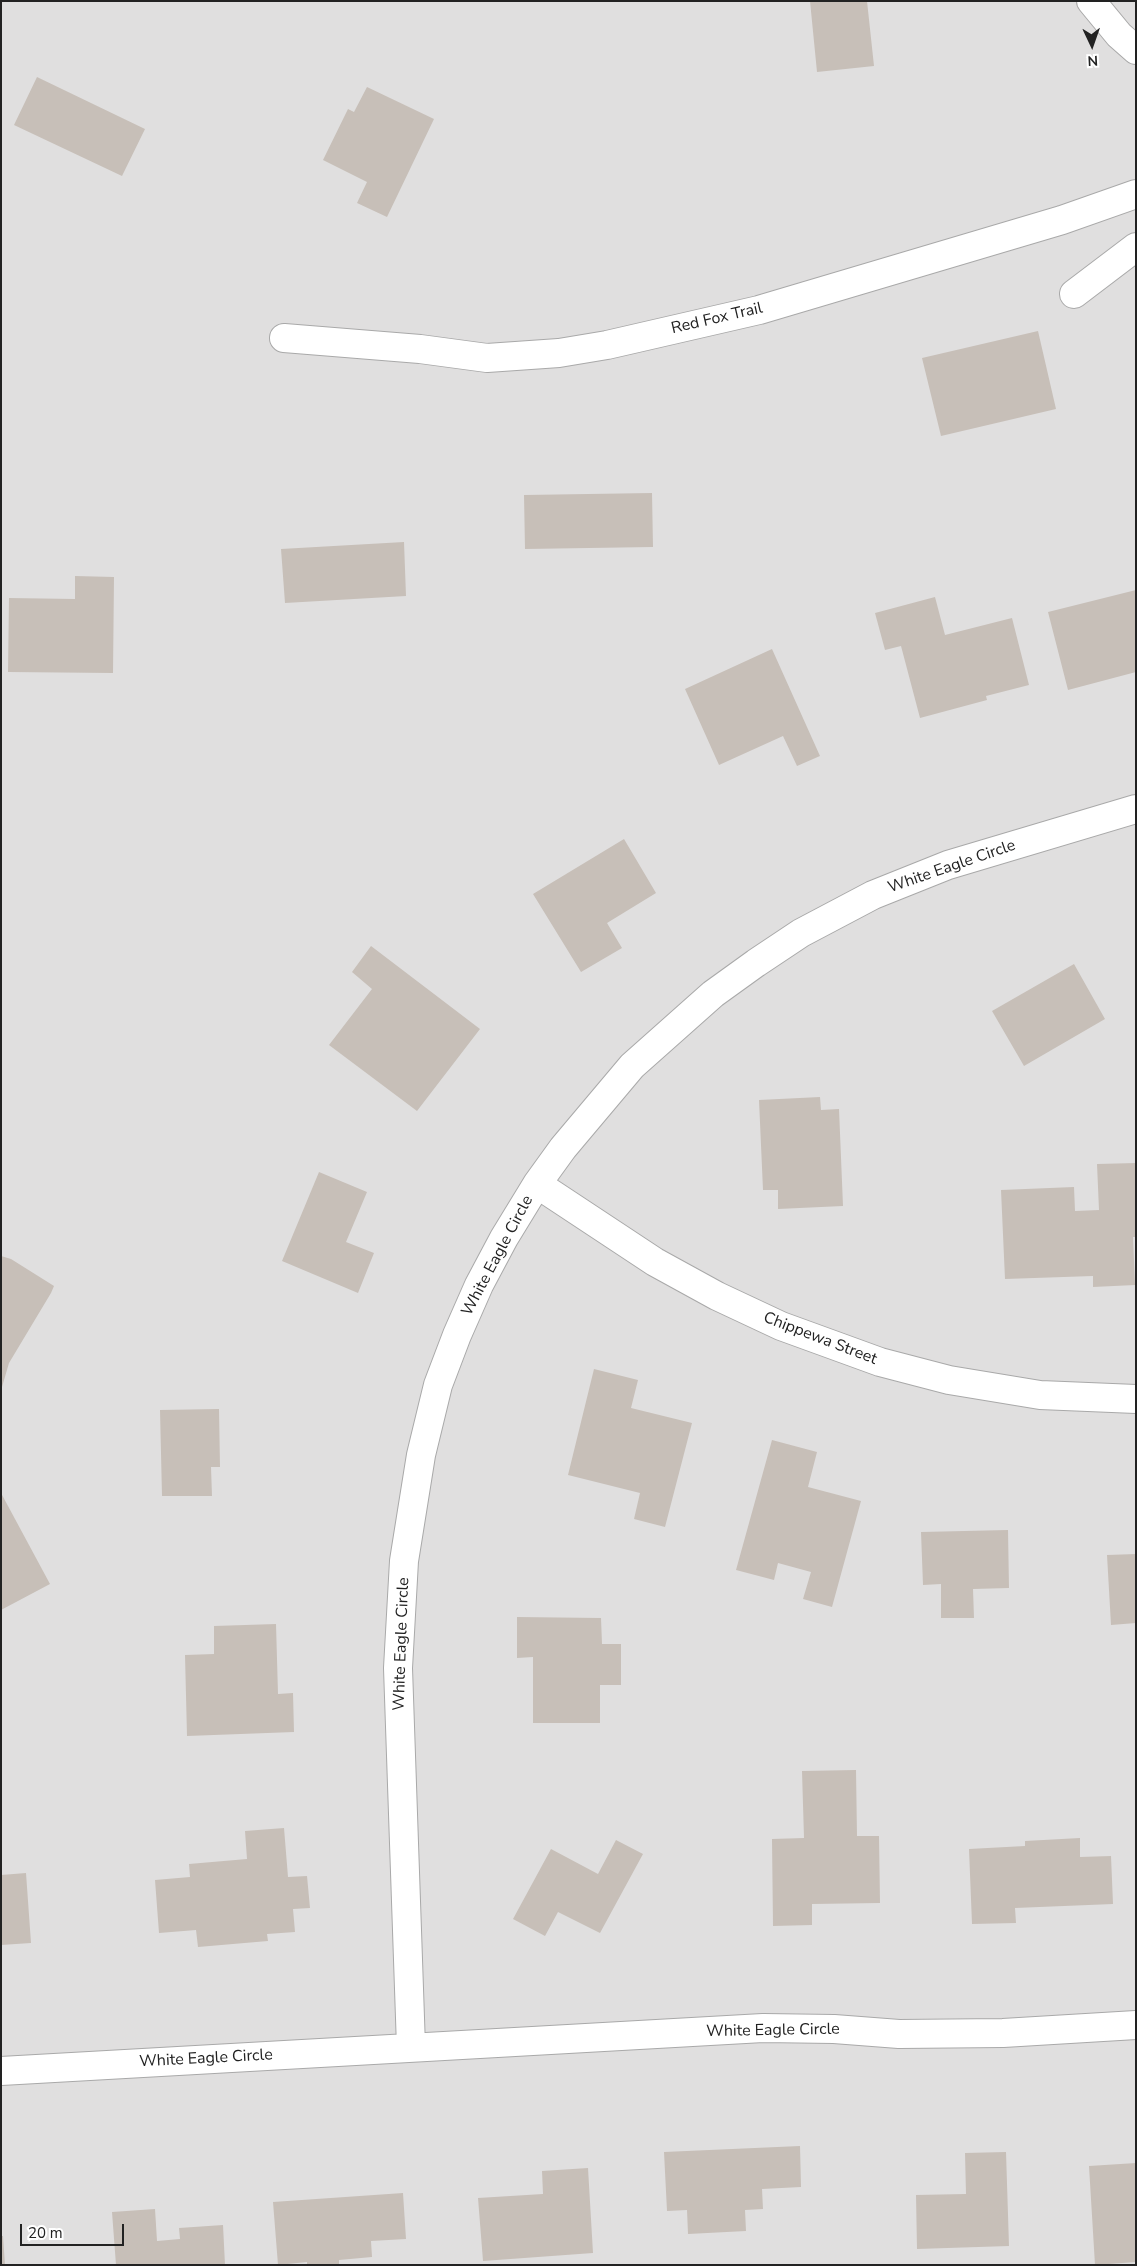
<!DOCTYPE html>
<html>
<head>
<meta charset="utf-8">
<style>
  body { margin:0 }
  #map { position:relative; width:1137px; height:2266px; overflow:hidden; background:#f2efe9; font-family:"Nunito Sans",sans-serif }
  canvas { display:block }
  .frame { position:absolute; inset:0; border:2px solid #222; pointer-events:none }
  .north { position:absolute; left:1067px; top:20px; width:50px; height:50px; -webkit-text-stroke:4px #fff; paint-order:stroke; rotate:177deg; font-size:14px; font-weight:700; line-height:20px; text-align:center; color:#222 }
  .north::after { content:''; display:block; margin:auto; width:18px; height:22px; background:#222; clip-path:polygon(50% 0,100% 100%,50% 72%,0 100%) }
  .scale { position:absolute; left:20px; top:2224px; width:104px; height:22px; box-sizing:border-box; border:2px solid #222; border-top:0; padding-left:6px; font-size:15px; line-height:18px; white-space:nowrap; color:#222; -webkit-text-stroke:4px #fff; paint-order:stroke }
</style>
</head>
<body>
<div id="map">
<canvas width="1137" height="2266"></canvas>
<div class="frame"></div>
<div class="north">N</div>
<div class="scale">20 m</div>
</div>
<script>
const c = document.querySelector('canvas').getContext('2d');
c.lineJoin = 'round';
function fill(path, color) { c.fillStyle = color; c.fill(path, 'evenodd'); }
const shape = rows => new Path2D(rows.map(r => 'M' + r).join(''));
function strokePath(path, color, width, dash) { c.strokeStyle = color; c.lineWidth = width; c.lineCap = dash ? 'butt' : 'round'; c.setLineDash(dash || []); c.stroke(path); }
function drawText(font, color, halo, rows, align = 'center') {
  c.font = font + ' "Nunito Sans",sans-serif'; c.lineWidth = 4; c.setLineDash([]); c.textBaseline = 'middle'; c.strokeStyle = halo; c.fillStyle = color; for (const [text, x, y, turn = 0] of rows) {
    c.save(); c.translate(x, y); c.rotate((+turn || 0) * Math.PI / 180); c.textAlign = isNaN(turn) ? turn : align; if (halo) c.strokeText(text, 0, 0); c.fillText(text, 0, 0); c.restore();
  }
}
const residential = shape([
  [1,1,1136,1,1136,2265,1,2265]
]);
const building = shape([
  [810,1,867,1,874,66,817,72],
  [37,77,145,129,122,176,14,125],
  [367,87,434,119,387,217,357,203,367,182,323,160,348,109,354,112],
  [1038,331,1056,409,941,436,922,358],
  [652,493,653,547,525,549,524,495],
  [404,542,406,596,285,603,281,549],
  [75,576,114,577,113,673,8,672,9,598,75,599],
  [1136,590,1136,672,1068,690,1048,612],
  [935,597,945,635,1012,618,1029,685,986,696,987,700,920,718,901,646,885,650,875,613],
  [772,649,820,756,797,766,783,736,719,765,685,689],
  [624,839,656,893,607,923,622,948,581,972,533,894],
  [371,946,480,1029,417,1111,329,1045,372,989,352,972],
  [1074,964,1105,1019,1024,1066,992,1011],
  [820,1097,821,1110,839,1109,843,1206,778,1209,778,1190,763,1190,759,1100],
  [1136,1163,1136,1237,1133,1237,1135,1285,1093,1287,1093,1276,1005,1279,1001,1190,1074,1187,1075,1211,1099,1210,1097,1164],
  [319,1172,367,1192,346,1242,374,1253,358,1293,282,1261],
  [1,1256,11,1259,54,1286,51,1293,9,1363,2,1387],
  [594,1369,638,1380,631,1408,692,1423,665,1527,634,1519,640,1493,568,1475],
  [219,1409,220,1467,211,1467,212,1496,162,1496,160,1410],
  [772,1440,817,1452,808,1487,861,1501,832,1607,803,1599,811,1572,778,1563,774,1580,736,1570],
  [1,1493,50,1584,1,1610],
  [1008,1530,1009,1588,973,1589,974,1618,941,1618,941,1584,923,1585,921,1532],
  [1136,1554,1136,1623,1111,1625,1107,1555],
  [517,1617,601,1618,602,1644,621,1644,621,1685,600,1685,600,1723,533,1723,533,1657,517,1658],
  [276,1624,278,1694,293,1693,294,1732,187,1736,185,1655,214,1654,214,1626],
  [856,1770,857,1836,879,1836,880,1903,812,1904,812,1925,773,1926,772,1839,804,1838,802,1771],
  [284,1828,288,1877,307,1876,310,1908,293,1909,295,1932,267,1934,268,1941,198,1947,196,1930,159,1933,155,1880,190,1877,189,1864,247,1859,245,1831],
  [1080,1838,1080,1857,1111,1856,1113,1904,1015,1908,1016,1923,972,1924,969,1849,1025,1846,1025,1841],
  [616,1840,643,1854,600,1933,558,1912,545,1936,513,1919,551,1849,598,1874],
  [26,1873,31,1943,1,1945,1,1875],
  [800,2146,801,2187,762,2189,763,2209,745,2210,746,2231,688,2234,687,2210,667,2211,664,2152],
  [1006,2152,1009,2246,917,2249,916,2195,966,2194,965,2153],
  [1136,2163,1136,2262,1095,2265,1089,2166],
  [588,2168,593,2253,483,2261,478,2198,543,2194,542,2171],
  [403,2193,406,2239,371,2241,372,2257,339,2260,339,2265,307,2265,307,2262,278,2265,273,2202],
  [155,2209,157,2241,180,2239,179,2228,223,2225,225,2265,116,2265,112,2212],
  [1,2236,3,2236,5,2265,1,2265]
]);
const minor = shape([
  [1091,1,1119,35,1136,50],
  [1074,294,1136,247],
  [284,338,420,349,487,358,559,353,607,345,759,310,1062,220,1136,194],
  [537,1184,655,1262,717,1296,781,1326,880,1362,949,1380,1040,1395,1136,1399],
  [411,2047,398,1668,404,1561,421,1455,438,1385,457,1335,479,1285,504,1238,537,1184,563,1148,632,1066,713,994,756,963,801,933,873,895,948,865,1136,809],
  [1,2071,763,2028,834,2029,899,2034,1003,2033,1136,2025]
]);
const streetNames = [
  ["Red Fox Trail",717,319,-13],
  ["White Eagle Circle",952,867,-19],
  ["White Eagle Circle",498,1256,-62],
  ["Chippewa Street",820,1339,21],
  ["White Eagle Circle",402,1644,-88],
  ["White Eagle Circle",773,2031,-1],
  ["White Eagle Circle",206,2059,-3]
];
fill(residential, '#e0dfdf');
fill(building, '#c7bfb8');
strokePath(minor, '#a9a9a9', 30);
strokePath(minor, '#fff', 28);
drawText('16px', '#222', '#fff', streetNames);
</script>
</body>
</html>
